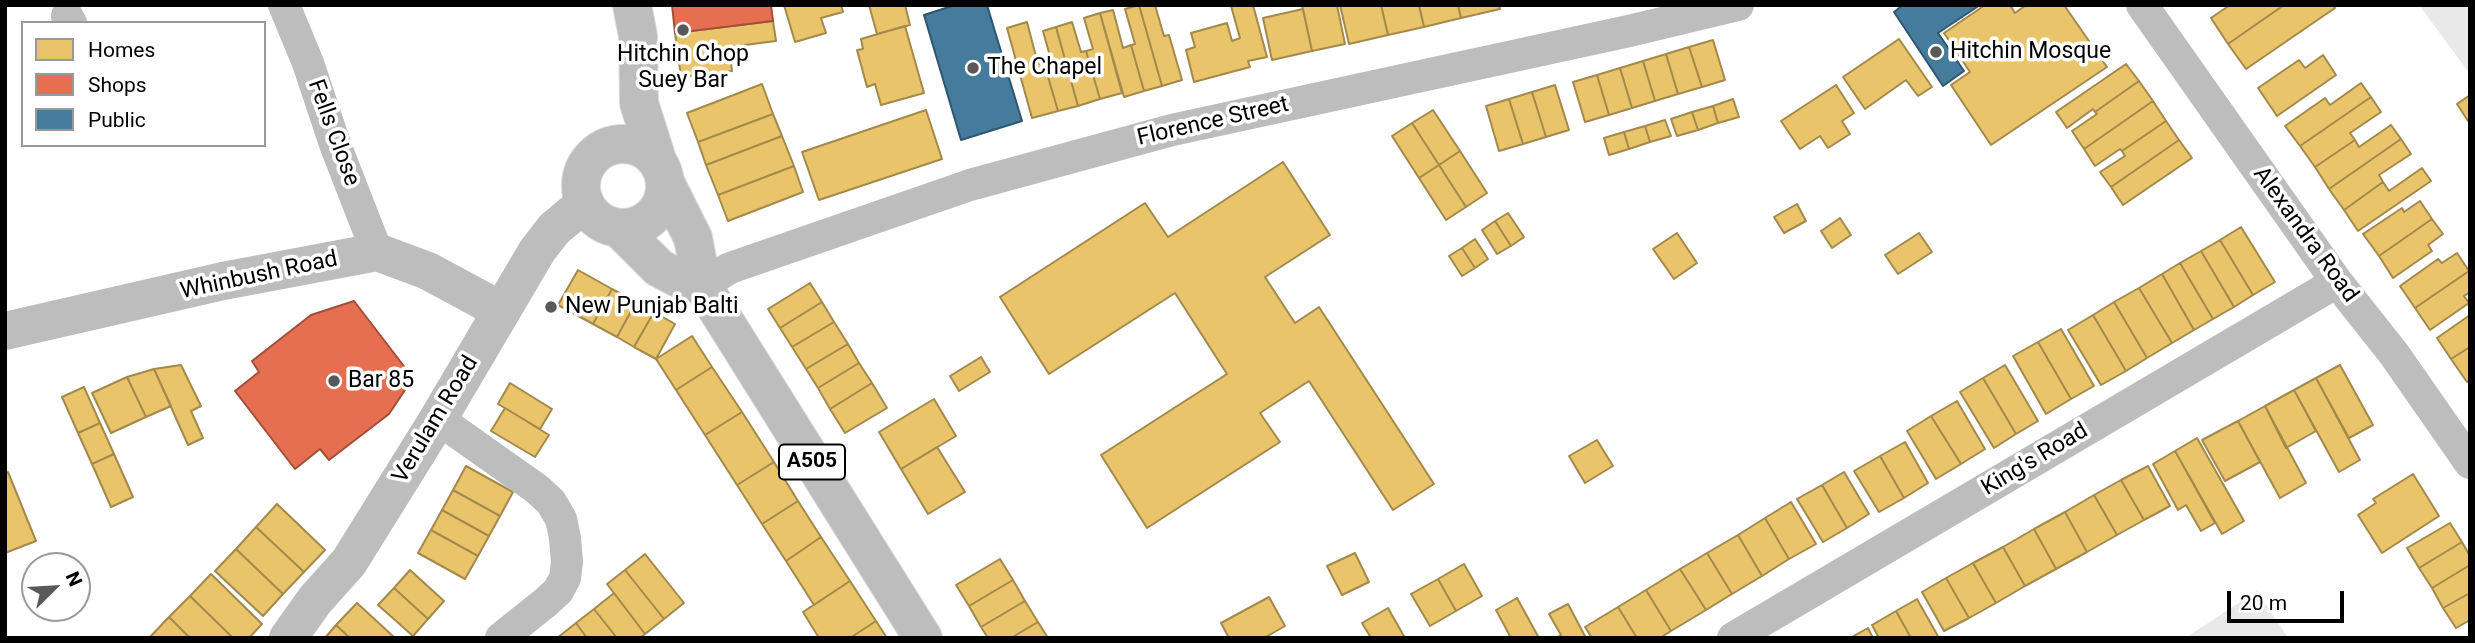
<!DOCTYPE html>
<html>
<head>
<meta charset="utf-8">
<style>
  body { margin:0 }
  #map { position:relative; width:2475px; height:643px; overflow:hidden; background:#fff; font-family:Roboto,sans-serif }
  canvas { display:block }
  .frame { position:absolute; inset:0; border:7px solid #000; pointer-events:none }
  .legend { position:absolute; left:21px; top:21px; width:245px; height:126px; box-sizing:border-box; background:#fff; border:2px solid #999; margin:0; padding:9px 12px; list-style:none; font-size:21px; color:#000 }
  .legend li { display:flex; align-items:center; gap:14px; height:35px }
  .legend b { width:35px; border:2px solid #999 }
  .north { position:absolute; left:21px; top:552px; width:70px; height:70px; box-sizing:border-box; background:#fff; border:2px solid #999; border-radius:50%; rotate:66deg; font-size:19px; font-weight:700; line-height:28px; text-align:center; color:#000 }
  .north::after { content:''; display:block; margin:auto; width:24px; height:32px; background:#595959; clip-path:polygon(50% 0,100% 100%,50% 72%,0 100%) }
  .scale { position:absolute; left:2227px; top:591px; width:117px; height:32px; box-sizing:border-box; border:4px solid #000; border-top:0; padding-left:9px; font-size:21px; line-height:24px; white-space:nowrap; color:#000; -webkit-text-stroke:5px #fff; paint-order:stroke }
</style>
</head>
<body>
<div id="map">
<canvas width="2475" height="643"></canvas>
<div class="frame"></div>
<ul class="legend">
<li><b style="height:19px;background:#e9c46a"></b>Homes</li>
<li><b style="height:19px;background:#e76f51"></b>Shops</li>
<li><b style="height:19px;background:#457b9d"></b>Public</li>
</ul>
<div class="north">N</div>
<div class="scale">20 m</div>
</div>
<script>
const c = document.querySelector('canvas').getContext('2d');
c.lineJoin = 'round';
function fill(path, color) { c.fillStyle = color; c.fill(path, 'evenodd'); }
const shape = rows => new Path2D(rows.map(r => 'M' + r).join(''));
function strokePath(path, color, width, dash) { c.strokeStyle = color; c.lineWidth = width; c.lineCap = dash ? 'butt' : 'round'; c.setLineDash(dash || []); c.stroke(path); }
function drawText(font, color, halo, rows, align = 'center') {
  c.font = font + ' Roboto,sans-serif'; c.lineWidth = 7; c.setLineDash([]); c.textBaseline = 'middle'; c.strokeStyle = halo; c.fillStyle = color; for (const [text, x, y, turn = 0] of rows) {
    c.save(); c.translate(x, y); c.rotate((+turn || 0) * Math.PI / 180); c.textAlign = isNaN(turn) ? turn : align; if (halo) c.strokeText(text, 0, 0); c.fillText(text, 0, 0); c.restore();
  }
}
const green = shape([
  [2419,5,2470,5,2470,74],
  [2257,591,2288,638,2185,638]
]);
const homes = shape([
  [784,5,841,5,843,12,821,18,826,33,795,42,784,5],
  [869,5,905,5,910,25,877,34,869,5],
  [1139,5,1162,86,1144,91,1131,45,1135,44,1125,9,1139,5],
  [1139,5,1155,5,1164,36,1169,35,1182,80,1162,86,1139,5],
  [1253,5,1267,57,1248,61,1250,67,1194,82,1186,50,1195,47,1191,33,1227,23,1232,41,1240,38,1231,6,1253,5],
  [1302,5,1337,5,1345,44,1312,51,1302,5],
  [1340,5,1381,5,1388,35,1349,44,1340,5],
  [1381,5,1419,5,1424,27,1388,35,1381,5],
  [1419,5,1458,5,1461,18,1424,27,1419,5],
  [1458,5,1499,5,1500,9,1461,18,1458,5],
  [1985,5,2010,5,2015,13,2026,5,2064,5,2107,67,1991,145,1951,85,1970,72,1944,33,1985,5],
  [2230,5,2284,5,2228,44,2211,18,2230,5],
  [2284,5,2333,5,2335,8,2246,69,2228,44,2284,5],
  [1303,9,1312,51,1272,60,1263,18,1303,9],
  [1113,10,1123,48,1131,45,1144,91,1124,97,1100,13,1113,10],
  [1100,13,1122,93,1100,99,1086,51,1093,49,1084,18,1100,13],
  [773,21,776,41,729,47,732,71,681,77,675,33,773,21],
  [1027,22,1038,64,1044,63,1058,111,1032,118,1007,28,1027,22],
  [1072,22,1081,52,1086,51,1100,99,1078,106,1056,27,1072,22],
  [905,26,924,93,881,105,875,84,867,87,857,50,863,49,861,39,905,26],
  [1056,27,1078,106,1058,111,1044,63,1051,60,1043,31,1056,27],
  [1899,39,1932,87,1918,96,1906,80,1865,109,1843,77,1899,39],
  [1713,40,1725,80,1702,87,1689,47,1713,40],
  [1689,47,1702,87,1678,94,1666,54,1689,47],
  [1666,54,1678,94,1655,101,1643,61,1666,54],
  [2323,55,2336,75,2277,116,2258,88,2299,60,2305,68,2323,55],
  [1643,61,1655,101,1632,108,1620,68,1643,61],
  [2126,64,2139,81,2095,112,2093,109,2067,128,2056,112,2126,64],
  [1620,68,1632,108,1609,115,1597,75,1620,68],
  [1597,75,1609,115,1585,122,1573,82,1597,75],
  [2139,81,2153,101,2084,149,2072,131,2097,114,2095,112,2139,81],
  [2361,83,2371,97,2300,146,2285,126,2325,98,2330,105,2361,83],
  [762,84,773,114,698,142,687,113,762,84],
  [1555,85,1569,130,1546,137,1532,92,1555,85],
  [1836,85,1854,113,1842,121,1850,134,1828,148,1820,136,1800,149,1781,121,1836,85],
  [1532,92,1546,137,1523,144,1509,99,1532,92],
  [2470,95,2470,120,2468,121,2457,104,2470,95],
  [2371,97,2381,112,2350,133,2355,140,2315,167,2300,146,2371,97],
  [1509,99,1523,144,1499,151,1486,106,1509,99],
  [1733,99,1739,117,1718,123,1713,106,1733,99],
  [2153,101,2166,121,2122,151,2120,149,2095,166,2084,149,2153,101],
  [1713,106,1718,123,1698,130,1692,112,1713,106],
  [926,110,942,159,819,200,802,152,926,110],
  [1433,110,1460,151,1439,165,1412,123,1433,110],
  [1692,112,1698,130,1677,136,1671,119,1692,112],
  [773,114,782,136,706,165,698,142,773,114],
  [1665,120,1671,136,1650,142,1645,126,1665,120],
  [2166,121,2179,140,2111,187,2100,172,2125,156,2122,151,2166,121],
  [1412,123,1439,165,1419,178,1392,136,1412,123],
  [2391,125,2401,139,2329,189,2315,167,2355,140,2359,147,2391,125],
  [1645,126,1650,142,1629,149,1624,132,1645,126],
  [1624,132,1629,149,1609,155,1604,138,1624,132],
  [782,136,794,166,718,195,706,165,782,136],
  [2401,139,2411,154,2379,175,2383,182,2344,210,2329,189,2401,139],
  [2179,140,2192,158,2123,205,2111,187,2179,140],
  [1460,151,1487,193,1466,207,1439,165,1460,151],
  [1283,162,1330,235,1265,277,1295,323,1319,307,1434,484,1393,510,1309,381,1260,413,1280,442,1147,528,1101,455,1227,374,1175,293,1049,374,1000,297,1145,203,1168,237,1283,162],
  [1439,165,1466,207,1446,220,1419,178,1439,165],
  [794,166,803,192,728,221,718,195,794,166],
  [2422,168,2431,181,2358,231,2344,210,2383,182,2389,191,2422,168],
  [2420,201,2432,219,2379,256,2363,234,2402,208,2404,212,2420,201],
  [1797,204,1806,221,1784,233,1774,217,1797,204],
  [1508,213,1524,237,1511,246,1495,221,1508,213],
  [1840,218,1851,235,1832,248,1821,231,1840,218],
  [2432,219,2443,234,2428,245,2432,251,2393,278,2379,256,2432,219],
  [1495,221,1511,246,1497,254,1482,230,1495,221],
  [2241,227,2275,282,2253,295,2220,240,2241,227],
  [1677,233,1697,263,1674,279,1653,249,1677,233],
  [1919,233,1932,252,1898,274,1885,255,1919,233],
  [1475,239,1488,259,1475,268,1462,248,1475,239],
  [2220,240,2253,295,2234,307,2201,251,2220,240],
  [1462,248,1475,268,1462,276,1449,256,1462,248],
  [2201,251,2234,307,2213,319,2180,263,2201,251],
  [2457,253,2469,271,2415,308,2400,286,2438,259,2442,263,2457,253],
  [2180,263,2213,319,2194,330,2162,274,2180,263],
  [578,270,612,289,593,324,558,305,578,270],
  [2469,271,2470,292,2464,296,2469,303,2430,330,2415,308,2469,271],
  [2162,274,2194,330,2172,343,2139,288,2162,274],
  [810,283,822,302,780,328,768,309,810,283],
  [2139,288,2172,343,2147,358,2114,302,2139,288],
  [612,289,636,302,617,337,593,324,612,289],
  [636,302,654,312,634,347,617,337,636,302],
  [822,302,834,322,792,347,780,328,822,302],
  [2114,302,2147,358,2126,371,2093,315,2114,302],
  [654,312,675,324,656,359,634,347,654,312],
  [2093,315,2126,371,2101,385,2068,330,2093,315],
  [2470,315,2470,347,2451,359,2437,338,2470,315],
  [834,322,848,344,806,369,792,347,834,322],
  [2061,329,2094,386,2071,399,2038,342,2061,329],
  [692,336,712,367,676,390,656,359,692,336],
  [2038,342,2071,399,2046,414,2013,356,2038,342],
  [848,344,859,363,818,388,806,369,848,344],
  [2470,347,2470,380,2467,382,2451,359,2470,347],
  [981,357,990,372,959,391,950,376,981,357],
  [859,363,872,383,830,409,818,388,859,363],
  [181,365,201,406,191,411,203,438,188,445,154,369,181,365],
  [2005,365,2038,421,2016,434,1983,378,2005,365],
  [2340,365,2373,425,2349,438,2316,378,2340,365],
  [712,367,742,412,705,435,676,390,712,367],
  [154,369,171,406,146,417,127,377,154,369],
  [127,377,146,417,111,433,92,393,127,377],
  [1983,378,2016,434,1994,448,1960,392,1983,378],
  [2316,378,2360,460,2339,472,2294,390,2316,378],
  [510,383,552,409,540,429,498,404,510,383],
  [872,383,887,408,845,433,830,409,872,383],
  [84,387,100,423,78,433,62,397,84,387],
  [2294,390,2316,431,2286,448,2265,406,2294,390],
  [934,399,956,436,901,469,879,432,934,399],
  [1957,401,1985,449,1961,464,1931,416,1957,401],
  [2265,406,2306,483,2280,498,2238,421,2265,406],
  [505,408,549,435,535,457,491,431,505,408],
  [742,412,774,462,737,485,705,435,742,412],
  [1931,416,1961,464,1936,479,1907,431,1931,416],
  [2238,421,2260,462,2225,481,2202,440,2238,421],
  [100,423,114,454,92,464,78,433,100,423],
  [2197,438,2244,521,2222,534,2175,451,2197,438],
  [1597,440,1613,466,1585,483,1569,456,1597,440],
  [1905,442,1928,483,1904,498,1880,456,1905,442],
  [937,447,965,492,928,514,901,469,937,447],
  [2175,451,2215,523,2201,531,2186,505,2178,510,2153,464,2175,451],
  [114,454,133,497,111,507,92,464,114,454],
  [1880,456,1904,498,1879,512,1854,471,1880,456],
  [774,462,798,501,762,524,737,485,774,462],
  [466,466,513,492,500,516,453,490,466,466],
  [2148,466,2170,506,2144,520,2121,480,2148,466],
  [8,472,36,541,5,553,5,473,8,472],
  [1844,472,1869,514,1847,528,1822,485,1844,472],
  [2413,474,2439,516,2382,553,2358,515,2376,503,2373,499,2413,474],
  [2121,480,2144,520,2117,535,2094,495,2121,480],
  [1822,485,1847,528,1823,542,1797,499,1822,485],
  [453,490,500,516,489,536,442,510,453,490],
  [2094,495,2117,535,2087,552,2065,512,2094,495],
  [798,501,821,537,786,561,762,524,798,501],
  [1791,502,1816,544,1789,559,1765,518,1791,502],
  [277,504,325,550,304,572,256,527,277,504],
  [442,510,489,536,478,556,431,530,442,510],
  [2065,512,2087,552,2056,569,2034,529,2065,512],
  [1765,518,1789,559,1762,576,1738,535,1765,518],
  [2450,523,2462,542,2419,568,2407,548,2450,523],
  [256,527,304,572,283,594,236,549,256,527],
  [2034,529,2056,569,2025,586,2003,547,2034,529],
  [431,530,478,556,465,579,418,553,431,530],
  [1738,535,1762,576,1732,594,1707,553,1738,535],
  [821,537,850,581,814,605,786,561,821,537],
  [2462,542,2470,556,2470,565,2432,588,2419,568,2462,542],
  [2003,547,2025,586,1996,603,1973,563,2003,547],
  [236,549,283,594,263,616,215,571,236,549],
  [1355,553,1369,582,1342,595,1327,566,1355,553],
  [1707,553,1732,594,1706,610,1680,569,1707,553],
  [645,554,684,603,664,619,625,570,645,554],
  [1000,559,1013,580,969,606,956,585,1000,559],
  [1973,563,1996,603,1969,618,1946,578,1973,563],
  [1464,564,1482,596,1456,611,1438,579,1464,564],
  [2470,565,2470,593,2443,608,2432,588,2470,565],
  [1680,569,1706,610,1671,631,1646,590,1680,569],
  [410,570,444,601,428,619,394,588,410,570],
  [625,570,664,619,645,634,607,584,625,570],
  [211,574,262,624,249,638,233,638,190,596,211,574],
  [1946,578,1969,618,1944,631,1922,592,1946,578],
  [1438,579,1456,611,1430,626,1411,594,1438,579],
  [1013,580,1025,601,981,627,969,606,1013,580],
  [850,581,876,621,850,638,819,638,803,612,850,581],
  [394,588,428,619,413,636,378,605,394,588],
  [1646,590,1671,631,1660,638,1637,638,1618,607,1646,590],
  [614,593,645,634,640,638,617,638,594,609,614,593],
  [2470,593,2470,620,2456,628,2443,608,2470,593],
  [190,596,233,638,190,638,169,617,190,596],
  [1269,597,1285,626,1264,638,1229,638,1221,623,1269,597],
  [1517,598,1539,638,1511,638,1496,610,1517,598],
  [1917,599,1939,638,1911,638,1896,611,1917,599],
  [1025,601,1038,622,1011,638,988,638,981,627,1025,601],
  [357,603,395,638,350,638,336,625,357,603],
  [1568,604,1586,638,1556,638,1561,635,1549,614,1568,604],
  [1618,607,1637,638,1592,638,1585,627,1618,607],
  [1388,608,1405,638,1371,638,1362,623,1388,608],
  [594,609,617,638,587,638,576,623,594,609],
  [1896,611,1911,638,1879,638,1872,625,1896,611],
  [169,617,190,638,149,638,169,617],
  [876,621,887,638,850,638,876,621],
  [1038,622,1048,638,1011,638,1038,622],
  [576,623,587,638,557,638,576,623],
  [336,625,350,638,325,638,336,625],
  [1868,628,1873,638,1850,638,1868,628]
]);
const shops = shape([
  [672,5,771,5,773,21,675,33,672,5],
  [354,301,413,378,389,414,329,460,320,449,295,469,235,391,259,372,252,361,311,315,354,301]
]);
const public = shape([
  [955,5,987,5,1022,121,961,140,924,15,955,5],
  [1903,5,1980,5,1938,33,1964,71,1943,86,1894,12,1903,5]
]);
const minor = shape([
  [284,5,308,63,336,147,377,252],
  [2142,5,2337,282,2394,354,2470,463],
  [67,16,71,23],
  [702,285,730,268,970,185,1172,130,1629,31,1738,5],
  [438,419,537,489,551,502,561,519,565,538,567,562,565,578,558,591,546,602,501,638],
  [1733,638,2337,282]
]);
const tertiary = shape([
  [5,331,223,281,377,252,428,271,502,311],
  [288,638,315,600,349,562,438,419,537,251,554,229,585,203]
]);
const primary = shape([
  [632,5,638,36,639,103,657,160],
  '581 186a42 42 0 1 1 84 0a42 42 0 1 1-84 0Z',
  [666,184,693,238,702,285,923,638],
  [619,228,659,268,680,279,702,285]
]);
const markers = [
  [683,30,7,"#595959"],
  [1936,52,7,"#595959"],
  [973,68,7,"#595959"],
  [551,307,7,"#595959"],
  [334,381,7,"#595959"]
];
const shields = [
  [812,462,66]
];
const shieldNames = [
  ["A505",812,462]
];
const poiNames = [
  ["Hitchin Mosque",1950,52],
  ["Hitchin Chop",683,55,"center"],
  ["Suey Bar",683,81,"center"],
  ["The Chapel",987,68],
  ["New Punjab Balti",565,307],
  ["Bar 85",348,381]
];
const streetNames = [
  ["Florence Street",1213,122,-13],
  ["Fells Close",333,133,70],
  ["Alexandra Road",2305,235,54],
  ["Whinbush Road",259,276,-12],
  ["Verulam Road",436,420,-59],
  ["King's Road",2035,460,-31]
];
fill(green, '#e9e9e9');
fill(homes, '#e9c46a');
strokePath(homes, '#a3894a', 2);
fill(shops, '#e76f51');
strokePath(shops, '#a24e39', 2);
fill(public, '#457b9d');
strokePath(public, '#30566e', 2);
strokePath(primary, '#dbdbdb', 40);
strokePath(minor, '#bdbdbd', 32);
strokePath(tertiary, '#bdbdbd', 38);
strokePath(primary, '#bdbdbd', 38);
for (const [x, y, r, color] of markers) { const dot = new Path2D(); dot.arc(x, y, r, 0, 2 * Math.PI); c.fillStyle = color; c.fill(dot); strokePath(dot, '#fff', 2.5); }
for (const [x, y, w] of shields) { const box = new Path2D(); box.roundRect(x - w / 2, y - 17.5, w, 35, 5); c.fillStyle = '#fff'; c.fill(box); strokePath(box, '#000', 2); }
drawText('bold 21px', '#000', null, shieldNames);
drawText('23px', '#000', '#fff', poiNames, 'left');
drawText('23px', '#000', '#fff', streetNames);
</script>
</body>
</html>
